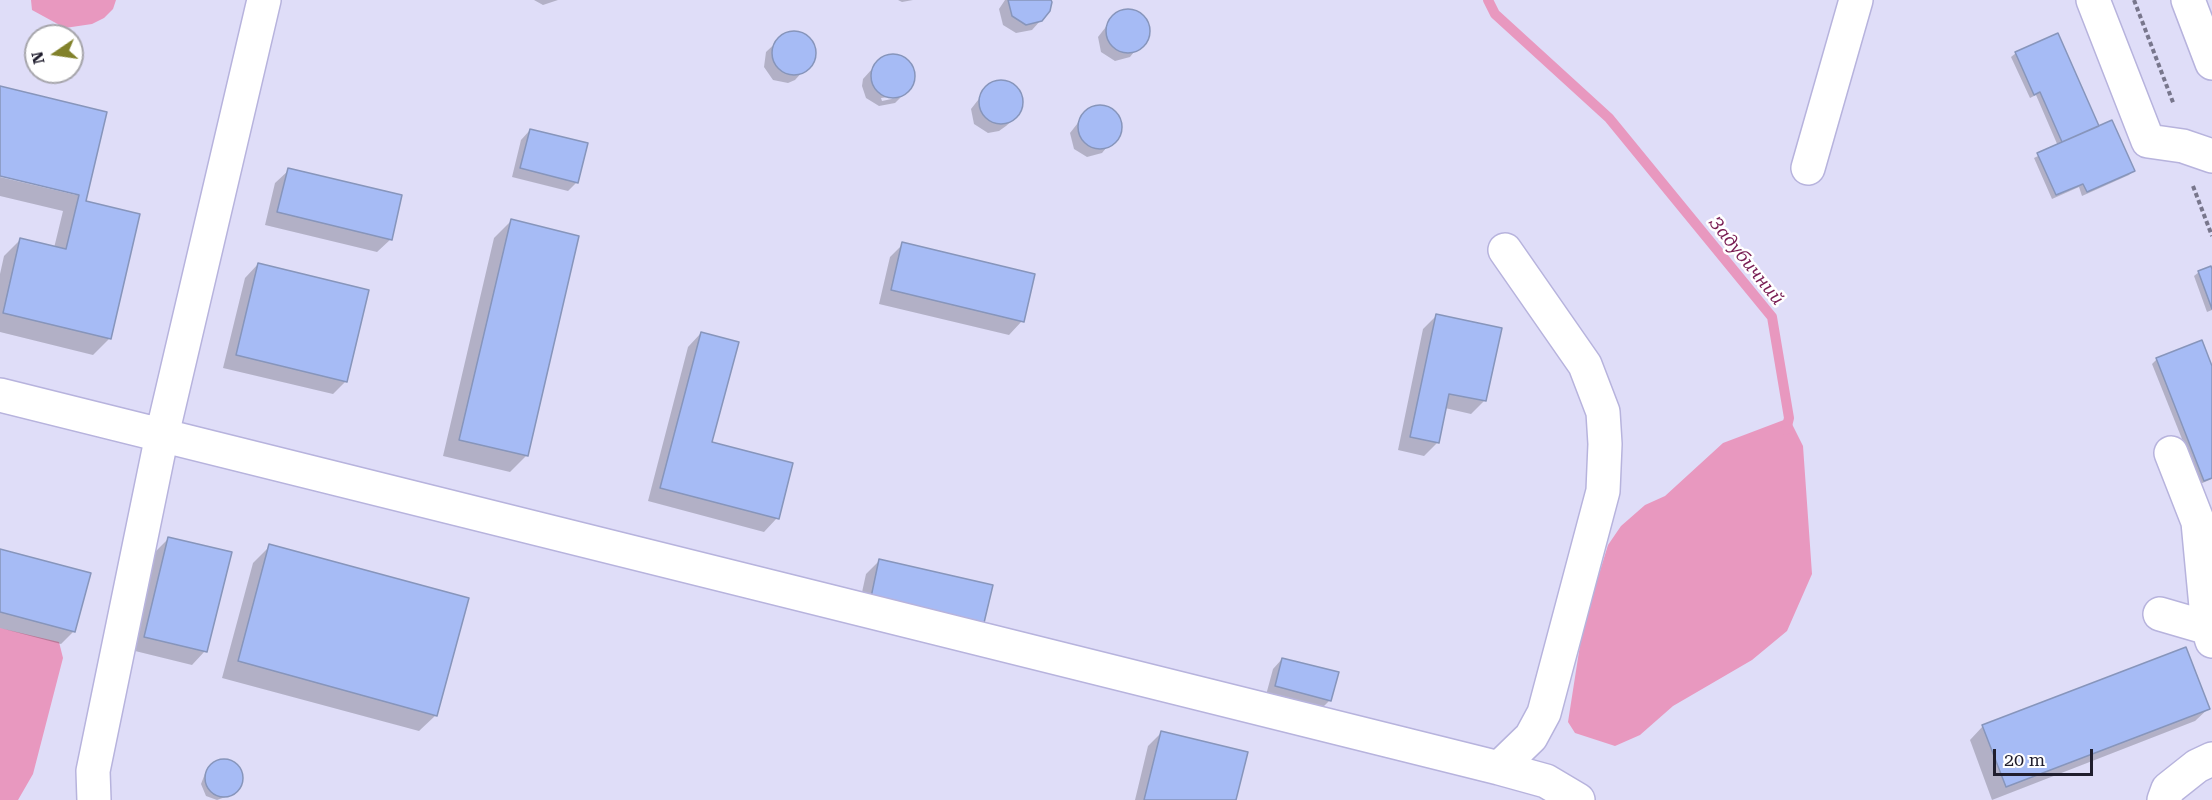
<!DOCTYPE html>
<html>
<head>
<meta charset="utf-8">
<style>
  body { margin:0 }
  #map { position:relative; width:2212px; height:800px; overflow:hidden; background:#dfddf8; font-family:"Roboto Serif",serif }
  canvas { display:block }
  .north { position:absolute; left:24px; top:24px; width:60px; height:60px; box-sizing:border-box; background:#fff; border:2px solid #a6a5ab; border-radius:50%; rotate:257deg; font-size:16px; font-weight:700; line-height:24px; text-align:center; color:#201e2e }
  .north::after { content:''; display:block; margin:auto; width:21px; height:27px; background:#81812a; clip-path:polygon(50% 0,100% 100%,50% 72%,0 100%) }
  .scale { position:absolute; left:1993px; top:749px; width:100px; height:27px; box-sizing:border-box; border:3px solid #201e2e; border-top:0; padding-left:8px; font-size:18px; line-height:21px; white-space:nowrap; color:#201e2e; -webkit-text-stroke:4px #fff; paint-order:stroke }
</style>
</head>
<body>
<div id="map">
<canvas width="2212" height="800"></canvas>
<div class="north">N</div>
<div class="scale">20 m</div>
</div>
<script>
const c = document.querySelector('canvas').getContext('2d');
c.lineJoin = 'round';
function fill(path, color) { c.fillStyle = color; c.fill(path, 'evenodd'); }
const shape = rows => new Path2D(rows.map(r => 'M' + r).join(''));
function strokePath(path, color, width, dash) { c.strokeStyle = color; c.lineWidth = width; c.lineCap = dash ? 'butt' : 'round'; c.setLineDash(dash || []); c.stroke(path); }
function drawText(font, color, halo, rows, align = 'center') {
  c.font = font + ' "Roboto Serif",serif'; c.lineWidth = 5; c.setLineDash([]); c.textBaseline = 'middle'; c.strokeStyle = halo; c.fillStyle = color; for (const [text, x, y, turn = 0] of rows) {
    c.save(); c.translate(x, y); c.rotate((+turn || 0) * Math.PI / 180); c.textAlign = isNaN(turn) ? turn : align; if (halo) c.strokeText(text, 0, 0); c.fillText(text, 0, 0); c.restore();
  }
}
const water = shape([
  [31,0,116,0,113,9,104,18,92,24,65,28,32,10],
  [1789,418,1803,446,1812,574,1787,631,1752,660,1673,706,1640,735,1615,746,1575,733,1568,722,1583,626,1608,545,1621,526,1645,505,1665,496,1723,443],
  [0,628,59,642,63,658,33,774,18,800,0,800]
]);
const shadow = shape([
  [534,0,558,0,543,5],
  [898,0,913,0,902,2],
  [1005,0,1048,0,1041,20,1032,30,1016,33,1003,25,999,9],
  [1131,10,1145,19,1148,34,1130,57,1115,61,1101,52,1098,37,1116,14],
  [785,34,801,34,812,44,813,60,795,80,788,83,773,80,764,67,766,52],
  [2016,53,2098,128,2133,171,2129,175,2082,196,2079,187,2052,199,2034,158,2058,146,2036,95,2030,98,2011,57],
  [896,56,909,64,913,80,903,95,881,98,882,101,901,97,895,103,879,106,866,98,862,86,863,79,881,59],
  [1000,82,1015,87,1022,102,1016,117,1006,126,999,131,988,133,974,124,971,109,989,86],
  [0,88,105,113,84,202,110,338,93,355,0,332,0,274,4,256,21,239,54,248,63,211,0,196,0,177,76,195,76,192,0,174],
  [1104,106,1117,115,1121,130,1102,153,1087,157,1074,149,1070,133,1088,110],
  [530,130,577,182,568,191,512,177,521,140],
  [289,170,391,239,377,252,265,225,275,183],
  [511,221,526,456,510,472,443,456,494,238],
  [903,244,1022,321,1009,335,879,304,890,257],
  [258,264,346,381,333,394,223,368,245,278],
  [2199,272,2212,274,2212,310,2207,312,2194,276],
  [1437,315,1485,400,1471,414,1445,408,1437,443,1424,456,1398,450,1423,329],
  [701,333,711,443,777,518,764,532,648,501,688,347],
  [2157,359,2212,370,2212,479,2200,484,2152,364],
  [169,538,205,651,192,665,131,650,155,552],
  [270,546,436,715,419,731,222,678,253,563],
  [0,551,74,631,61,644,0,628],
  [880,560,992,586,857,615,866,574],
  [1282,659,1330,700,1321,709,1266,695,1273,669],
  [2209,708,2195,721,1992,800,1970,740,1983,726],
  [1162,732,1234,800,1135,800,1148,746],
  [223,761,236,766,241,778,231,795,217,800,206,796,201,784,206,771]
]);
const stream = shape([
  [1488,0,1495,14,1609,118,1772,317,1789,418,1786,430]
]);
const building = shape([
  [1008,0,1051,0,1052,2,1050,11,1042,21,1026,25,1012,16,1008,0],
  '1106 31a22 22 0 1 1 44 0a22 22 0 1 1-44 0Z',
  '772 53a22 22 0 1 1 44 0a22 22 0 1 1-44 0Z',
  [2058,33,2099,126,2062,142,2040,92,2034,95,2015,52,2058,33],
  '871 76a22 22 0 1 1 44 0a22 22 0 1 1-44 0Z',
  '979 102a22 22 0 1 1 44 0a22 22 0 1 1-44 0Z',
  [0,86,107,112,86,201,140,214,111,339,3,313,20,238,66,249,79,195,0,176,0,86],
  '1078 127a22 22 0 1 1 44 0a22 22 0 1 1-44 0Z',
  [2112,120,2135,171,2087,192,2083,184,2056,195,2037,153,2112,120],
  [530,129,588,143,578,183,520,168,530,129],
  [288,168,402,195,392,240,277,212,288,168],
  [511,219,579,236,528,456,459,440,511,219],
  [902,242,1035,274,1024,322,891,290,902,242],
  [258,263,369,290,347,382,236,355,258,263],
  [2211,266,2212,269,2212,309,2198,271,2211,266],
  [1436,314,1502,328,1486,401,1449,394,1439,443,1410,437,1436,314],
  [701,332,739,342,712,442,793,463,779,519,660,488,701,332],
  [2202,340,2212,366,2212,478,2204,481,2156,358,2202,340],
  [168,537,232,552,207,652,144,637,168,537],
  [269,544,469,598,437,716,238,661,269,544],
  [0,549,91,573,75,632,0,612,0,549],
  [879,559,993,585,983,627,870,602,879,559],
  [2186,647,2210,709,2006,787,1982,725,2186,647],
  [1282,658,1339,672,1331,701,1275,686,1282,658],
  [1161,731,1248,752,1236,800,1144,800,1161,731],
  '205 778a19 19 0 1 1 38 0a19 19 0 1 1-38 0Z'
]);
const path = shape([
  [2134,0,2174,105],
  [2193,186,2212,236]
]);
const minor = shape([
  [2093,0,2148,141,2183,146,2212,156],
  [1808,168,1856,0],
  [0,395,1499,768,1546,781,1578,800],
  [2171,453,2198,522,2208,628,2212,641],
  [2160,614,2208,628],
  [1499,768,1531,737,1544,713,1603,491,1605,444,1603,412,1585,365,1505,250],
  [94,800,93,771,162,435,264,0],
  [2164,800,2168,789,2197,766,2212,759]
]);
const major = shape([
  [2188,0,2212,63]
]);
const waterNames = [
  ["Задубичний",1746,261,51]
];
fill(water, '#e898bf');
fill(shadow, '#0003');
strokePath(stream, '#e898bf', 10);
fill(building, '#a6bbf5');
strokePath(building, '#8795bb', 1.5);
strokePath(minor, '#b7b3dd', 36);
strokePath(major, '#b7b3dd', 36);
strokePath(path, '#78768c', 4, [4.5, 3]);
strokePath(minor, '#fff', 33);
strokePath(major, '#fff', 33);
drawText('italic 18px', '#791d53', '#fff', waterNames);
</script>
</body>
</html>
